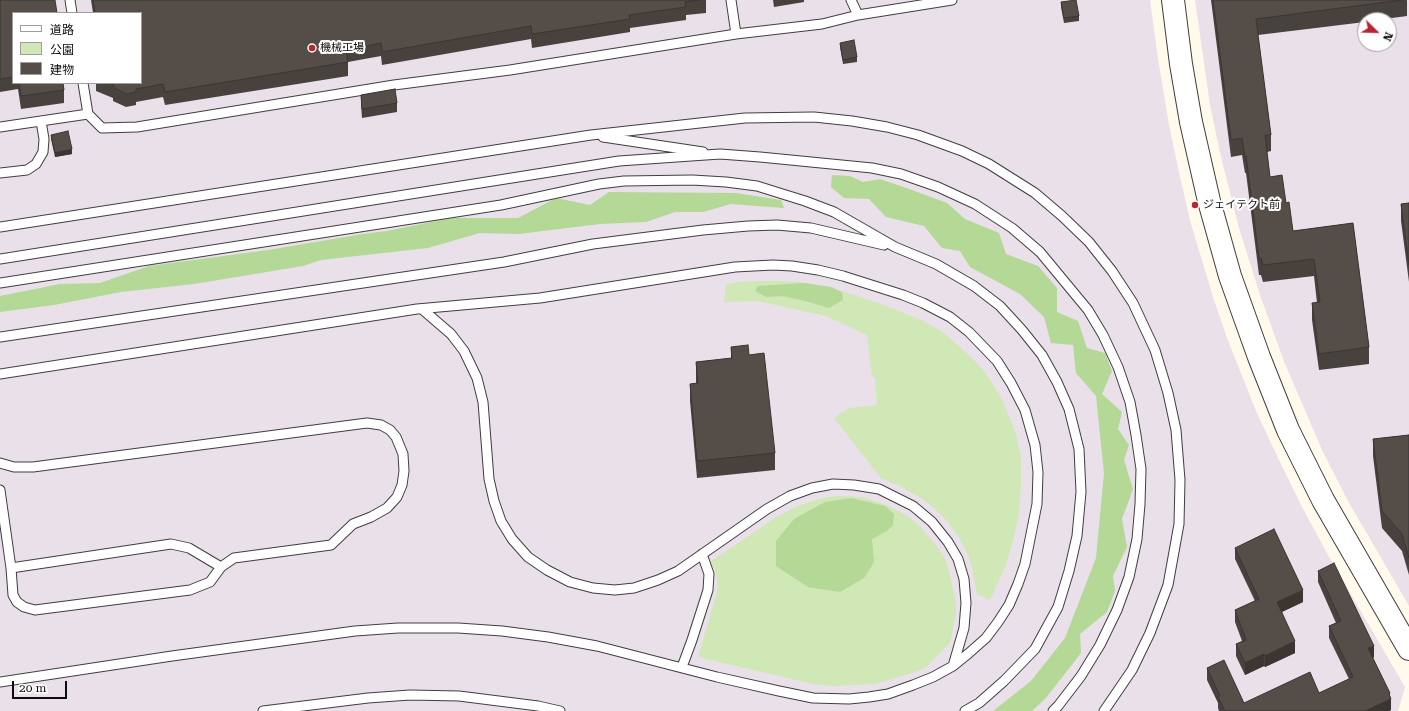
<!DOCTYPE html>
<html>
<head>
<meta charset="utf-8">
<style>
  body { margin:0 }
  #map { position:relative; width:1409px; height:711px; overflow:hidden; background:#fffaeb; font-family:"Roboto Serif","Noto Sans JP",serif }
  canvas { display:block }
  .legend { position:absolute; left:12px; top:12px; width:130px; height:72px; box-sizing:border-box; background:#fff; border:1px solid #9e9e9e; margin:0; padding:5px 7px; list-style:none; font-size:12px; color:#0c0c0c }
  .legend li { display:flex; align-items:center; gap:8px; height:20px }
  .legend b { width:20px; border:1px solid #9e9e9e }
  .north { position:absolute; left:1357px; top:12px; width:40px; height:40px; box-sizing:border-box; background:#fff; border:1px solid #9e9e9e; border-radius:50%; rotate:113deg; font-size:11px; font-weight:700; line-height:16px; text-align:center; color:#0c0c0c }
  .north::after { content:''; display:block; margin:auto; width:14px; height:18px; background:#b82731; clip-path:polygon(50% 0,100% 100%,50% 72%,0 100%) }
  .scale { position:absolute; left:12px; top:681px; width:55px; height:18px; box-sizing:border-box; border:2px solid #0c0c0c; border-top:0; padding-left:5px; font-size:12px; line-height:14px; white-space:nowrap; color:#0c0c0c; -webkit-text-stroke:3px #fff; paint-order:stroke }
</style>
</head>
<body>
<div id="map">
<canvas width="1409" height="711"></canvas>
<ul class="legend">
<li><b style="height:5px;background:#fff"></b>道路</li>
<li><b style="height:11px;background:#d0e7b6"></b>公園</li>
<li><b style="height:11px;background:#544d48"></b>建物</li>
</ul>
<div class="north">N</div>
<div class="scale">20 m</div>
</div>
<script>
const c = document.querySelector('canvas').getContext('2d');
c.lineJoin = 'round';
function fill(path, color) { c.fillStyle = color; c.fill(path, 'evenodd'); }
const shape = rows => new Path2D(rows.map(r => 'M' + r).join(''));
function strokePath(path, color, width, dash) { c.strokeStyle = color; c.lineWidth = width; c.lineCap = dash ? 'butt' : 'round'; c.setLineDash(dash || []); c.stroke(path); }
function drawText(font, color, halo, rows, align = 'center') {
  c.font = font + ' "Roboto Serif","Noto Sans JP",serif'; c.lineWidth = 4; c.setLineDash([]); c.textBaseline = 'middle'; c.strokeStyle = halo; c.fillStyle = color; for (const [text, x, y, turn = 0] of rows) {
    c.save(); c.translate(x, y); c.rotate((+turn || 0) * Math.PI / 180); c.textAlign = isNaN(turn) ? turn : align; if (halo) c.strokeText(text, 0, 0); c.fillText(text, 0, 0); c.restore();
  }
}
const industrial = shape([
  [0,0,1150,0,1158,59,1169,125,1180,177,1191,224,1214,300,1227,338,1256,411,1278,458,1302,507,1328,555,1405,687,1398,711,0,711],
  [13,13,141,13,141,83,13,83],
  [1195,0,1409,0,1409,606,1348,501,1323,452,1285,364,1261,298,1239,228,1221,157,1210,105],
  [1365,20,1389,20,1389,44,1365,44]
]);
const green = shape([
  [750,281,772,281,801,282,845,292,878,303,919,319,940,330,971,357,984,371,993,384,1005,406,1016,434,1021,458,1021,486,1019,513,1013,541,1006,565,990,600,977,594,972,568,967,552,958,536,946,520,934,508,921,498,900,486,881,478,834,418,849,408,877,405,875,378,872,376,867,335,826,316,758,301,724,302,726,284],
  [837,496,849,496,865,498,889,506,907,516,919,525,939,549,946,561,950,575,956,602,956,613,950,643,926,667,912,673,875,684,852,685,834,686,813,684,698,657,717,592,717,578,715,570,710,562,775,518,797,506,823,498]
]);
const forest = shape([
  [832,175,850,176,863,182,880,179,912,190,947,203,965,219,999,233,1006,254,1038,266,1057,288,1057,312,1078,321,1087,348,1105,353,1112,371,1102,394,1122,412,1118,429,1129,445,1124,460,1133,489,1122,519,1127,547,1113,576,1115,591,1107,612,1080,634,1081,653,1045,699,1032,711,993,711,1031,681,1065,638,1096,558,1104,473,1096,396,1076,373,1073,345,1051,343,1044,317,1020,294,970,267,960,251,942,248,924,226,886,217,869,199,844,198,831,187],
  [609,192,736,193,781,200,784,208,731,204,703,212,675,212,646,222,600,224,519,234,480,233,428,248,321,260,303,266,194,284,121,292,54,305,0,312,0,296,60,284,100,283,149,266,268,250,363,234,387,231,451,218,518,218,556,198,590,205],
  [805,283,831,287,842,292,843,300,829,308,809,302,783,296,766,297,755,291,758,286],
  [851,498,885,506,894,514,893,525,887,531,872,539,874,562,864,578,840,592,808,587,776,566,776,541,794,519,825,502]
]);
const service = shape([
  [70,0,72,13],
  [731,0,736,34],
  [851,0,858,15],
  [83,83,88,114,102,128,137,127,394,85,510,70,736,34,822,24,858,15,952,0],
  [0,127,88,114],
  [603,137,703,152],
  [0,173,27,170,36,164,43,152,44,139,41,121],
  [0,227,591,135,745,118,814,117,852,121,887,127,918,135,962,151,989,164,1035,193,1062,216,1089,242,1112,271,1133,303,1155,350,1168,393,1176,430,1180,480,1179,524,1168,585,1150,633,1132,670,1104,711],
  [0,259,619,161,720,154,760,157,872,168,901,174,938,187,975,204,1012,228,1040,252,1088,310,1103,335,1118,367,1130,402,1136,435,1141,469,1140,504,1137,539,1129,577,1117,610,1100,645,1081,676,1058,706,1053,711],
  [0,283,501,205,599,184,624,181,692,180,726,182,757,186,805,201,834,212,895,247,936,264,974,286,1000,306,1022,330,1042,355,1057,382,1069,409,1079,449,1081,492,1077,536,1069,571,1058,607,1035,649,1004,681,979,703,965,711],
  [422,309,451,334,464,351,477,378,483,402,489,479,494,501,501,521,512,539,528,557,547,570,570,582,593,588,615,590,634,588,658,580,678,571,767,509,790,496,812,488,833,484,854,485,879,489,913,506,932,522,948,542,958,559,964,579,966,603,964,628,953,666],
  [0,337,504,262,593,244,703,230,748,226,777,225,811,228,884,245],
  [0,374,417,309,540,298,735,267,773,265,792,266,818,270,843,276,903,295,923,303,950,317,969,332,997,361,1011,383,1025,410,1035,445,1038,472,1037,504,1025,564,1018,584,1009,605,998,622,986,638,969,653,953,666,933,677,913,685,888,694,869,697,849,699,813,698,779,691,717,677,597,646,548,637,502,631,458,628,398,628,355,631,172,656,0,682],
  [0,463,14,467,33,467,367,423,381,425,390,430,396,437,403,454,404,471,402,485,397,497,387,508,371,517,353,524,331,545,234,558,221,567,210,582,190,590,35,610,24,607,17,602,13,595,11,568,0,490],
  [11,568,171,544,189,548,221,567],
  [682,667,692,640,708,590,709,574,702,554],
  [263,711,368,698,410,695,459,696,538,706,560,711]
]);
const tertiary = shape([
  [1173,0,1181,64,1191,122,1209,201,1230,276,1259,357,1288,430,1323,500,1409,649]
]);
const wall = shape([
  [0,0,13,13,13,83,63,83,64,90,64,103,21,109,18,89,0,92],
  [91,0,706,0,706,13,686,15,686,20,630,28,630,32,532,48,531,39,382,65,381,56,348,62,348,76,165,105,163,97,136,102,136,105,126,107,113,101,113,98,96,91,96,83,141,83,141,13,93,13],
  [773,0,804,0,804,2,774,7],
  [1211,0,1407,0,1407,16,1377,20,1365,20,1365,22,1258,35,1271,135,1271,151,1267,152,1270,177,1286,203,1293,231,1353,223,1369,347,1369,364,1319,370,1312,320,1312,303,1317,303,1314,276,1263,282,1261,275,1259,275,1246,173,1245,173,1242,155,1231,157],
  [1061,2,1079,16,1079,21,1064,23,1061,7],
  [840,43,857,57,857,62,843,64,840,47],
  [361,95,397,103,397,112,362,118,361,104],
  [51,135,72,154,55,157,51,139],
  [1409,203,1409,282,1401,221,1401,204],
  [731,347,749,355,775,453,775,470,697,478,690,401,690,384,696,383,696,362,731,358],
  [1409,435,1409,575,1402,551,1382,528,1373,456,1373,439],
  [1235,548,1303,602,1282,612,1295,653,1265,667,1264,666,1245,675,1236,656,1236,644,1242,641,1235,622,1235,610,1255,601,1235,559],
  [1318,571,1374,657,1373,658,1390,697,1391,710,1389,711,1219,711,1218,708,1218,703,1207,680,1207,668,1244,703,1319,693,1349,679,1329,638,1329,626,1336,623,1318,582]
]);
const shadedWall = shape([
  [72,149,72,154,55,157,55,153],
  [1303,590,1303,602,1277,614,1277,602],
  [1295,641,1295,653,1265,667,1265,656],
  [1374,646,1374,657,1368,660,1368,648],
  [1264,654,1264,666,1245,675,1245,663],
  [1390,693,1390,699,1391,699,1391,710,1389,711,1365,711]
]);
const building = shape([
  [0,0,55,0,57,13,13,13,13,77,0,79,0,0],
  [93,0,700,0,685,2,686,7,629,15,630,19,532,34,531,26,382,52,381,43,346,50,348,62,165,92,163,84,136,89,136,92,126,94,113,87,114,85,108,83,141,83,141,13,95,13,93,0],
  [1076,0,1079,16,1064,18,1061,2,1076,0],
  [1213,0,1402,0,1256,19,1271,135,1265,135,1270,177,1282,175,1286,203,1289,202,1293,231,1353,223,1369,347,1319,354,1312,303,1320,302,1314,259,1263,265,1261,258,1259,259,1246,156,1245,157,1242,138,1231,140,1213,0],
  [854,40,857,57,843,60,840,43,854,40],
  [19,83,63,83,64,90,21,96,19,83],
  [395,89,397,103,362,109,361,95,395,89],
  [68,131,72,149,55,153,51,135,68,131],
  [1409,203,1409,265,1401,204,1409,203],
  [748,345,749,355,764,353,775,453,697,461,690,384,698,383,696,362,732,358,731,347,748,345],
  [1409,435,1409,558,1402,534,1382,511,1373,439,1409,435],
  [1274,529,1303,590,1277,602,1295,641,1265,656,1264,654,1245,663,1236,644,1246,640,1235,610,1259,599,1235,548,1274,529],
  [1334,563,1374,646,1368,648,1390,693,1389,694,1391,699,1365,711,1225,711,1218,697,1220,696,1207,668,1224,660,1244,703,1310,672,1319,693,1353,677,1329,626,1341,621,1318,571,1334,563]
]);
const markers = [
  [312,48,4,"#b82731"],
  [1195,205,4,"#b82731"]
];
const poiNames = [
  ["機械工場",320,48],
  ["ジェイテクト前",1203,205]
];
fill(industrial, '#e9e0ea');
fill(green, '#d0e7b6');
fill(forest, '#b4d895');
strokePath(service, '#3f3f3f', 11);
strokePath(tertiary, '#3f3f3f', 24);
strokePath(service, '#fff', 9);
strokePath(tertiary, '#fff', 22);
fill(wall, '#48423e');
fill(shadedWall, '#3b3632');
fill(building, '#544d48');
strokePath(building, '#3b3632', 1);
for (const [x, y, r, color] of markers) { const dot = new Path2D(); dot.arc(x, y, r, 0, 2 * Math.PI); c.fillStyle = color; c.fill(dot); strokePath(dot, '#fff', 1.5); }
drawText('11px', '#0c0c0c', '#fff', poiNames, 'left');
</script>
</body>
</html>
